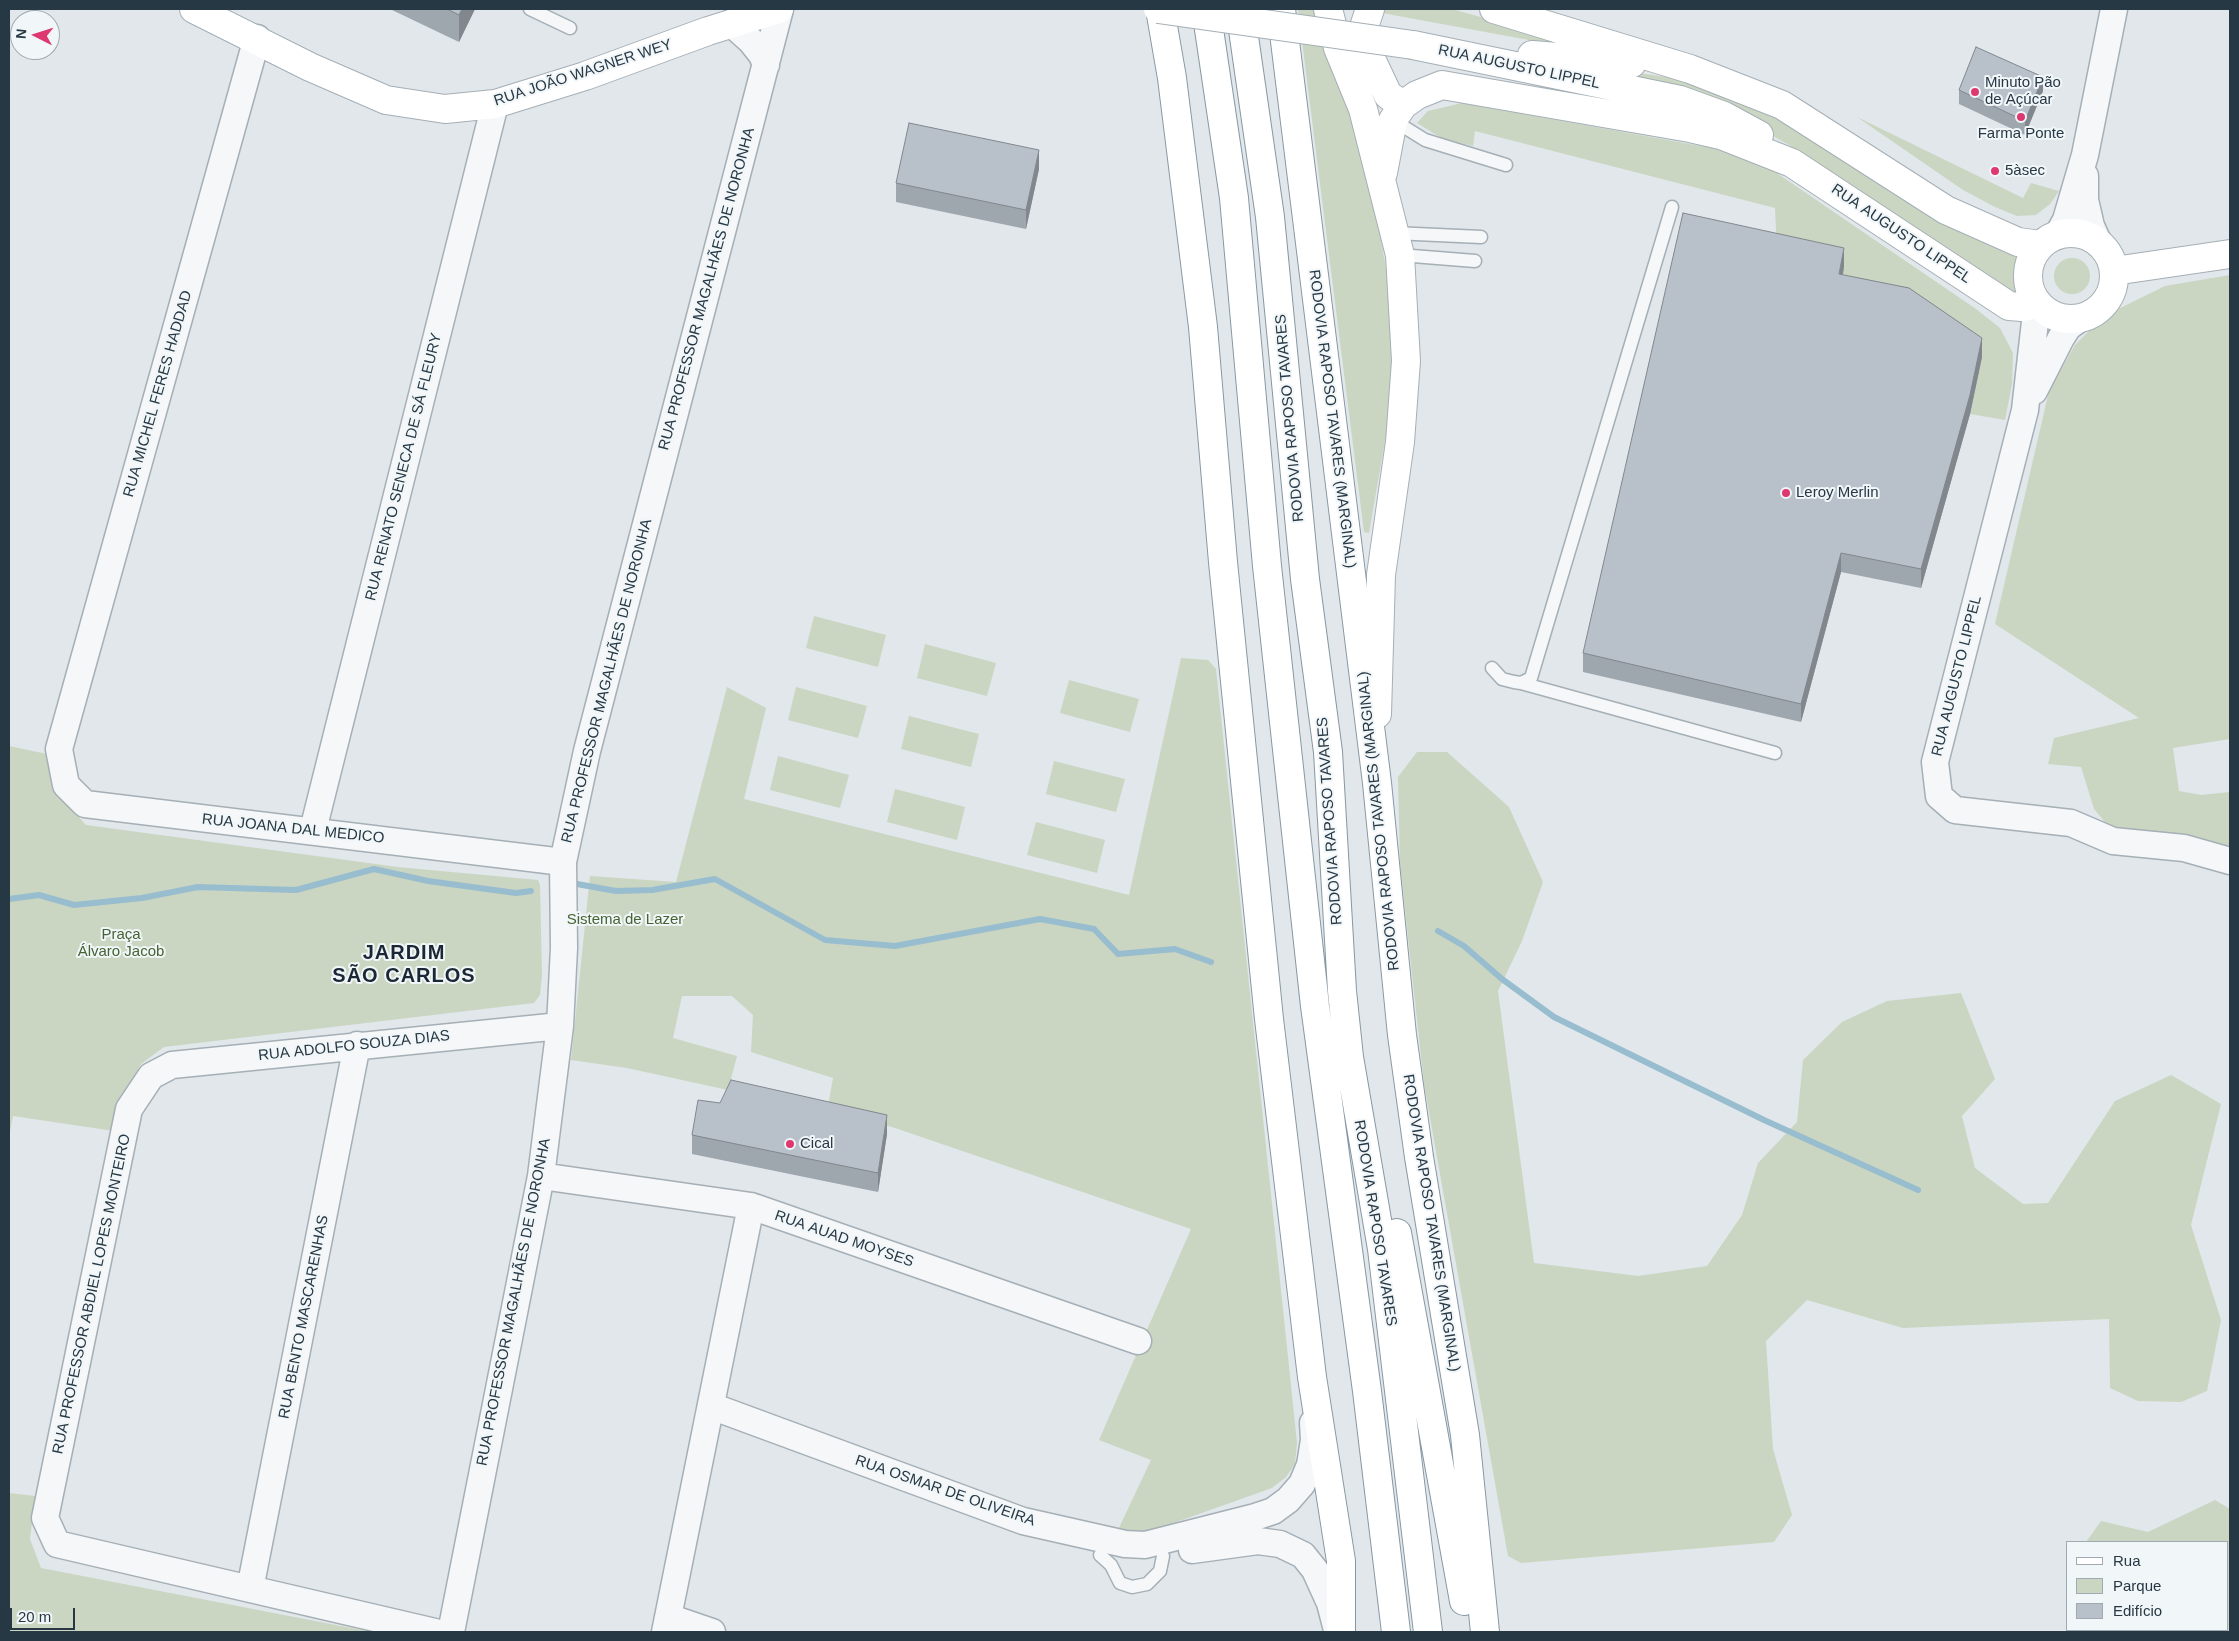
<!DOCTYPE html>
<html>
<head>
<meta charset="utf-8">
<style>
  body { margin:0 }
  #map { position:relative; width:2239px; height:1641px; overflow:hidden; background:#e1e7eb; font-family:Helvetica,sans-serif }
  canvas { display:block }
  .frame { position:absolute; inset:0; border:10px solid #273845; pointer-events:none }
  .legend { position:absolute; left:2066px; top:1541px; width:162px; height:90px; box-sizing:border-box; background:#f1f6f8; border:1px solid #a0aab0; margin:0; padding:6px 9px; list-style:none; font-size:15px; color:#273845 }
  .legend li { display:flex; align-items:center; gap:10px; height:25px }
  .legend b { width:25px; border:1px solid #a0aab0 }
  .north { position:absolute; left:10px; top:10px; width:50px; height:50px; box-sizing:border-box; background:#f1f6f8; border:1px solid #a0aab0; border-radius:50%; rotate:275deg; font-size:14px; font-weight:700; line-height:20px; text-align:center; color:#273845 }
  .north::after { content:''; display:block; margin:auto; width:18px; height:22px; background:#dd3970; clip-path:polygon(50% 0,100% 100%,50% 72%,0 100%) }
  .scale { position:absolute; left:10px; top:1608px; width:65px; height:22px; box-sizing:border-box; border:2px solid #273845; border-top:0; padding-left:6px; font-size:15px; line-height:18px; white-space:nowrap; color:#273845; -webkit-text-stroke:4px #f1f6f8; paint-order:stroke }
</style>
</head>
<body>
<div id="map">
<canvas width="2239" height="1641"></canvas>
<div class="frame"></div>
<ul class="legend">
<li><b style="height:6px;background:#fff"></b>Rua</li>
<li><b style="height:14px;background:#cad6c1"></b>Parque</li>
<li><b style="height:14px;background:#b8c1ca"></b>Edifício</li>
</ul>
<div class="north">N</div>
<div class="scale">20 m</div>
</div>
<script>
const c = document.querySelector('canvas').getContext('2d');
c.lineJoin = 'round';
function fill(path, color) { c.fillStyle = color; c.fill(path, 'evenodd'); }
const shape = rows => new Path2D(rows.map(r => 'M' + r).join(''));
function strokePath(path, color, width, dash) { c.strokeStyle = color; c.lineWidth = width; c.lineCap = dash ? 'butt' : 'round'; c.setLineDash(dash || []); c.stroke(path); }
function drawText(font, color, halo, rows, align = 'center') {
  c.font = font + ' Helvetica,sans-serif'; c.lineWidth = 4; c.setLineDash([]); c.textBaseline = 'middle'; c.strokeStyle = halo; c.fillStyle = color; for (const [text, x, y, turn = 0] of rows) {
    c.save(); c.translate(x, y); c.rotate((+turn || 0) * Math.PI / 180); c.textAlign = isNaN(turn) ? turn : align; if (halo) c.strokeText(text, 0, 0); c.fillText(text, 0, 0); c.restore();
  }
}
const green = shape([
  [1298,9,1314,9,1333,70,1354,112,1372,189,1386,268,1394,344,1389,418,1369,533,1364,532],
  [1383,9,1452,9,1587,47,1529,40,1382,13],
  [1587,66,1682,79,1781,117,1950,227,2016,256,2018,259,2016,275,2019,287,2018,295,2012,295,1975,271,1789,145,1718,105],
  [1462,103,1740,153,1765,165,1976,309,2000,328,2013,353,2012,384,2005,420,1970,414,1839,293,1844,267,1777,252,1775,208,1475,131,1473,146,1443,139,1417,123,1428,111],
  [1857,117,2023,198,2031,183,2059,191,2050,204,2036,215,2017,216,1995,207,1963,190],
  '2054 276a18 18 0 1 1 36 0a18 18 0 1 1-36 0Z',
  [2230,275,2230,739,2173,748,2179,791,2201,795,2230,792,2230,847,2169,839,2109,827,2094,809,2081,767,2048,764,2054,738,2139,718,1995,624,2049,391,2075,345,2104,316,2165,286],
  [814,616,886,635,878,667,806,648],
  [925,644,996,663,987,696,917,678],
  [1181,658,1208,660,1216,669,1297,1443,1295,1464,1286,1477,1272,1488,1154,1530,1128,1534,1117,1532,1151,1460,1099,1440,1191,1229,892,1127,827,1112,833,1078,751,1052,753,1015,732,996,682,996,673,1038,737,1056,728,1090,627,1068,571,1060,590,876,676,882,727,687,766,708,744,799,1129,895],
  [1069,680,1139,699,1130,732,1060,713],
  [796,687,867,706,858,738,788,720],
  [909,716,979,734,971,767,901,749],
  [9,746,47,754,60,796,86,825,398,867,538,880,540,885,542,975,540,995,534,1003,164,1047,141,1064,124,1095,114,1131,13,1116,9,1137],
  [1417,752,1447,752,1509,807,1543,882,1522,941,1498,991,1534,1263,1638,1276,1707,1266,1742,1215,1758,1163,1797,1122,1803,1060,1842,1022,1887,1001,1961,993,1995,1079,1962,1116,1975,1168,2023,1204,2048,1203,2115,1101,2171,1075,2221,1104,2191,1225,2221,1320,2207,1391,2181,1402,2138,1401,2110,1388,2109,1319,1903,1328,1807,1300,1766,1341,1773,1449,1792,1515,1774,1542,1521,1563,1508,1556,1424,1084,1400,864,1398,777],
  [778,756,849,775,840,808,770,790],
  [1054,761,1125,779,1116,812,1046,794],
  [895,789,965,807,957,840,887,822],
  [1036,822,1105,840,1097,873,1027,855],
  [9,1493,35,1496,30,1539,41,1568,372,1632,9,1632],
  [2215,1500,2230,1509,2230,1632,2139,1632,2138,1630,2228,1630,2228,1542,2086,1542,2101,1521,2148,1532]
]);
const stream = shape([
  [577,884,616,891,652,890,715,879,825,940,895,946,1040,919,1094,929,1118,954,1175,949,1211,962],
  [9,899,39,895,74,905,142,898,198,887,296,890,374,869,428,881,516,893,531,891],
  [1438,931,1464,946,1502,979,1554,1017,1764,1120,1918,1190]
]);
const lane = shape([
  [530,9,570,28],
  [1393,120,1425,140,1506,165],
  [1394,233,1481,237],
  [1400,255,1475,261],
  [1492,668,1502,679,1514,682,1521,683,1531,678,1672,207],
  [1521,683,1775,753],
  [1100,1555,1111,1565,1120,1583,1132,1587,1147,1584,1160,1571,1163,1556]
]);
const street = shape([
  [731,23,751,41,762,55,766,65],
  [257,38,59,749,66,785,85,804,563,862],
  [2085,176,2085,200,2091,226,2099,244],
  [2057,236,2066,220,2085,155,2114,9],
  [2037,304,2025,410,1935,762,1939,796,1955,810,2071,823,2113,841,2184,848,2230,861],
  [2034,391,2061,338,2068,327,2079,319],
  [313,830,495,104],
  [541,1176,751,1206,1138,1341],
  [711,1406,1023,1521,1125,1544,1145,1545,1255,1517,1273,1511,1288,1500,1302,1484,1310,1465,1314,1440,1313,1423],
  [1192,1550,1258,1541,1280,1544,1303,1555,1315,1570,1330,1603,1337,1630],
  [250,1589,357,1045],
  [668,1617,712,1632],
  [435,1632,57,1544,45,1518,129,1109,151,1076,172,1065,560,1026],
  [451,1632,541,1176,560,1026,564,948,563,862,587,751,780,9],
  [665,1632,751,1206]
]);
const secondary = shape([
  [194,9,310,67,386,100,445,109,495,104,585,76,708,31,779,9],
  [1328,9,1338,48,1363,109,1400,255,1406,361,1400,442,1381,575,1377,714],
  [1370,9,1365,24,1366,42,1372,61,1388,95,1403,105],
  [1494,9,1690,69,1782,105,1946,210,2018,242,2041,245],
  [1413,45,1680,100,1724,116,1759,135],
  [1532,55,1632,63],
  [1383,173,1393,120,1403,105,1417,95,1442,85,1690,128,1721,135,1792,163,2009,306,2022,307,2037,304],
  '2028 276a43 43 0 1 1 86 0a43 43 0 1 1-86 0Z',
  [2114,271,2230,254]
]);
const highway = shape([
  [1160,9,1172,78,1203,327,1223,562,1269,1019,1312,1377,1341,1561,1341,1632],
  [1206,9,1234,198,1267,566,1315,1006,1367,1391,1396,1632],
  [1240,9,1270,217,1305,579,1328,752,1342,991,1349,1057,1382,1249,1428,1632],
  [1281,9,1377,783,1402,1035,1419,1157,1465,1435,1485,1632],
  [1397,1233,1464,1601]
]);
const secondaryBridge = shape([
  [1158,9,1413,45]
]);
const wall = shape([
  [390,9,475,9,459,42],
  [1959,90,2043,91,2025,135,1959,104],
  [1039,169,1026,229,896,202,896,183],
  [1844,267,1843,275,1982,357,1970,414,1921,588,1841,572,1801,722,1583,672,1583,653],
  [887,1134,878,1192,692,1154,692,1135]
]);
const shadedWall = shape([
  [462,9,475,9,459,42,459,15],
  [2043,77,2043,91,2025,135,2025,121],
  [1039,150,1039,169,1026,229,1026,210],
  [1844,248,1844,267,1839,293,1839,274],
  [1982,338,1982,357,1970,414,1921,588,1921,569],
  [1841,553,1841,572,1801,722,1801,704],
  [887,1115,887,1134,878,1192,878,1173]
]);
const building = shape([
  [447,9,462,9,459,15,447,9],
  [1976,47,2043,77,2025,121,1959,90,1976,47],
  [909,123,1039,150,1026,210,896,183,909,123],
  [1683,213,1844,248,1839,274,1909,288,1982,338,1970,395,1921,569,1841,553,1801,704,1583,653,1683,213],
  [731,1080,887,1115,878,1173,692,1135,698,1100,720,1103,731,1080]
]);
const markers = [
  [1975,92,5,"#dd3970"],
  [2021,117,5,"#dd3970"],
  [1995,171,5,"#dd3970"],
  [1786,493,5,"#dd3970"],
  [790,1144,5,"#dd3970"]
];
const streetNames = [
  ["RUA AUGUSTO LIPPEL",1519,67,12],
  ["RUA JOÃO WAGNER WEY",583,73,-18],
  ["RUA AUGUSTO LIPPEL",1901,234,34],
  ["RUA PROFESSOR MAGALHÃES DE NORONHA",707,289,-75],
  ["RUA MICHEL FERES HADDAD",158,394,-74],
  ["RODOVIA RAPOSO TAVARES",1290,418,-95],
  ["RODOVIA RAPOSO TAVARES (MARGINAL)",1332,419,83],
  ["RUA RENATO SENECA DE SÁ FLEURY",404,467,-76],
  ["RUA AUGUSTO LIPPEL",1957,676,-76],
  ["RUA PROFESSOR MAGALHÃES DE NORONHA",607,681,-76],
  ["RODOVIA RAPOSO TAVARES",1330,821,-94],
  ["RODOVIA RAPOSO TAVARES (MARGINAL)",1379,821,-96],
  ["RUA JOANA DAL MEDICO",293,829,6],
  ["RUA ADOLFO SOUZA DIAS",354,1046,-6],
  ["RODOVIA RAPOSO TAVARES",1375,1223,81],
  ["RODOVIA RAPOSO TAVARES (MARGINAL)",1431,1223,81],
  ["RUA AUAD MOYSES",844,1239,19],
  ["RUA PROFESSOR ABDIEL LOPES MONTEIRO",92,1294,-78],
  ["RUA PROFESSOR MAGALHÃES DE NORONHA",514,1302,-79],
  ["RUA BENTO MASCARENHAS",304,1317,-79],
  ["RUA OSMAR DE OLIVEIRA",945,1491,19]
];
const poiNames = [
  ["Minuto Pão",1985,83],
  ["de Açúcar",1985,100],
  ["Farma Ponte",2021,134,"center"],
  ["5àsec",2005,171],
  ["Leroy Merlin",1796,493],
  ["Cical",800,1144]
];
const parkNames = [
  ["Sistema de Lazer",625,920],
  ["Praça",121,935],
  ["Álvaro Jacob",121,952]
];
const districtNames = [
  ["JARDIM",404,953],
  ["SÃO CARLOS",404,976]
];
fill(green, '#cad6c1');
strokePath(stream, '#98bdcf', 6);
strokePath(lane, '#a5afb6', 15);
strokePath(street, '#a5afb6', 29);
strokePath(secondary, '#a5afb6', 30);
strokePath(highway, '#8798a4', 30);
strokePath(lane, '#f5f7f9', 12);
strokePath(street, '#f5f7f9', 26);
strokePath(secondary, '#fff', 28);
strokePath(highway, '#fff', 28);
strokePath(secondaryBridge, '#a5afb6', 30, []);
strokePath(secondaryBridge, '#fff', 28);
fill(wall, '#9ea6ae');
fill(shadedWall, '#81878d');
fill(building, '#b8c1ca');
strokePath(building, '#81878d', 1);
for (const [x, y, r, color] of markers) { const dot = new Path2D(); dot.arc(x, y, r, 0, 2 * Math.PI); c.fillStyle = color; c.fill(dot); strokePath(dot, '#f1f6f8', 2); }
drawText('15px', '#273845', '#f1f6f8', streetNames);
drawText('15px', '#273845', '#f1f6f8', poiNames, 'left');
drawText('15px', '#456333', '#f1f6f8', parkNames);
c.letterSpacing = '1px';
drawText('bold 20px', '#1a2836', '#f1f6f8', districtNames);
c.letterSpacing = '0px';
</script>
</body>
</html>
